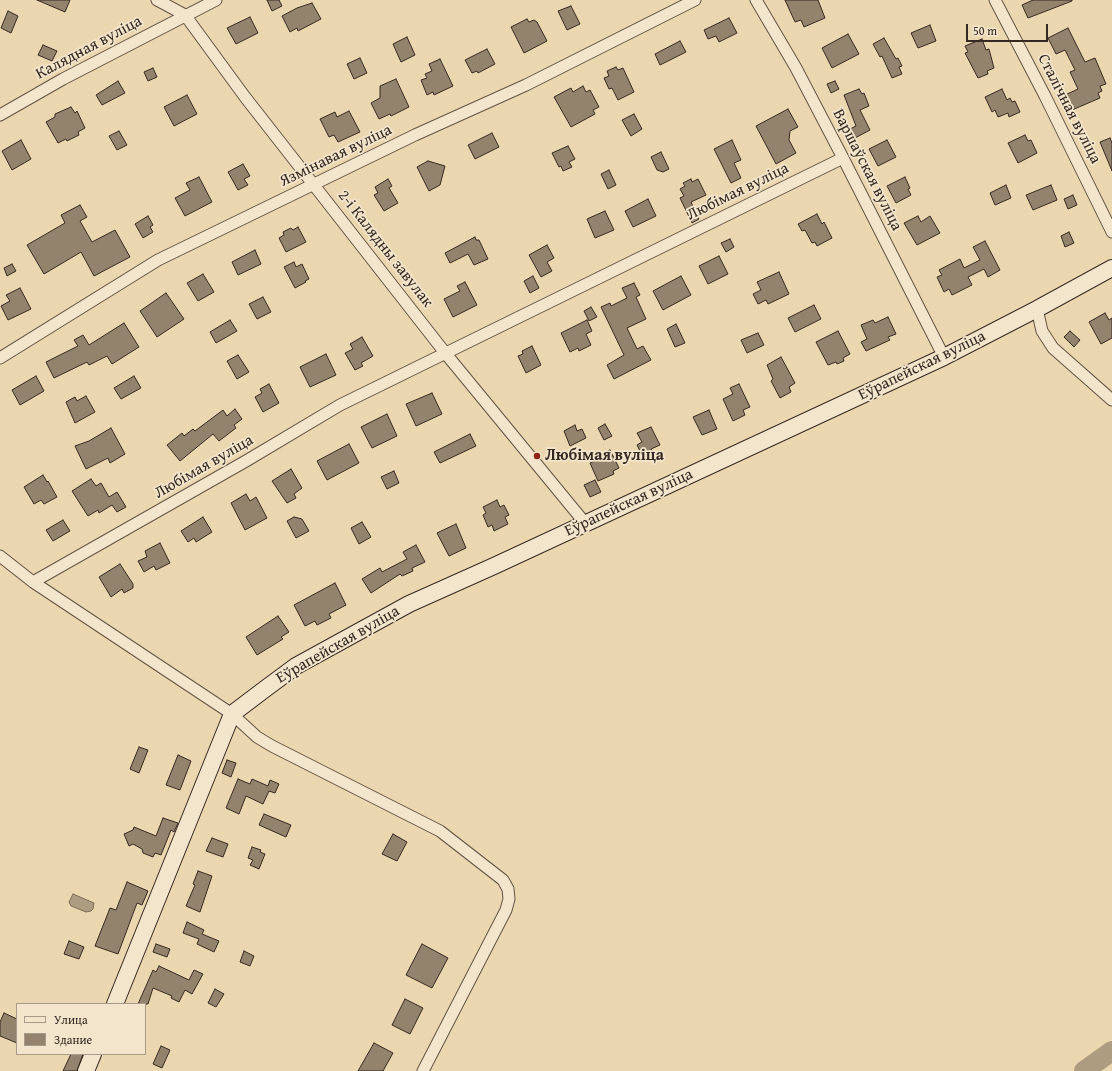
<!DOCTYPE html>
<html>
<head>
<meta charset="utf-8">
<style>
  body { margin:0 }
  #map { position:relative; width:1112px; height:1071px; overflow:hidden; background:#ebd7af; font-family:"Gentium Book Plus",serif }
  canvas { display:block }
  .legend { position:absolute; left:16px; top:1003px; width:130px; height:52px; box-sizing:border-box; background:#f2e5cb; border:1px solid #a79a88; margin:0; padding:5px 7px; list-style:none; font-size:12px; color:#362923 }
  .legend li { display:flex; align-items:center; gap:8px; height:20px }
  .legend b { width:20px; border:1px solid #a79a88 }
  .scale { position:absolute; left:966px; top:24px; width:82px; height:18px; box-sizing:border-box; border:2px solid #362923; border-top:0; padding-left:5px; font-size:12px; line-height:14px; white-space:nowrap; color:#362923; -webkit-text-stroke:3px #f2e5cb; paint-order:stroke }
</style>
</head>
<body>
<div id="map">
<canvas width="1112" height="1071"></canvas>
<ul class="legend">
<li><b style="height:5px;background:#f2e5cb"></b>Улица</li>
<li><b style="height:11px;background:#94836c"></b>Здание</li>
</ul>
<div class="scale">50 m</div>
</div>
<script>
const c = document.querySelector('canvas').getContext('2d');
c.lineJoin = 'round';
function fill(path, color) { c.fillStyle = color; c.fill(path, 'evenodd'); }
const shape = rows => new Path2D(rows.map(r => 'M' + r).join(''));
function strokePath(path, color, width, dash) { c.strokeStyle = color; c.lineWidth = width; c.lineCap = dash ? 'butt' : 'round'; c.setLineDash(dash || []); c.stroke(path); }
function drawText(font, color, halo, rows, align = 'center') {
  c.font = font + ' "Gentium Book Plus",serif'; c.lineWidth = 3.5; c.setLineDash([]); c.textBaseline = 'middle'; c.strokeStyle = halo; c.fillStyle = color; for (const [text, x, y, turn = 0] of rows) {
    c.save(); c.translate(x, y); c.rotate((+turn || 0) * Math.PI / 180); c.textAlign = isNaN(turn) ? turn : align; if (halo) c.strokeText(text, 0, 0); c.fillText(text, 0, 0); c.restore();
  }
}
const water = shape([
  [73,894,94,903,93,909,91,911,86,912,71,906,69,902,73,894]
]);
const river = shape([
  [1084,1071,1112,1051]
]);
const building = shape([
  [37,0,70,0,65,12,37,0],
  [267,0,279,0,282,6,272,11,267,0],
  [785,0,818,0,825,18,804,27,801,20,795,22,785,0],
  [1033,0,1072,0,1072,1,1028,18,1022,5,1033,0],
  [312,3,321,19,298,31,297,28,290,32,282,16,297,8,312,3],
  [571,6,580,24,567,30,558,11,571,6],
  [8,11,18,16,11,33,1,28,8,11],
  [250,17,258,33,236,44,227,28,250,17],
  [729,18,737,33,719,42,716,36,708,39,704,30,729,18],
  [527,19,529,22,534,20,537,22,547,41,524,53,511,27,527,19],
  [930,25,936,41,918,48,911,33,930,25],
  [1068,28,1085,62,1095,58,1106,84,1100,86,1102,91,1098,93,1100,98,1072,110,1065,95,1078,89,1070,72,1075,70,1065,50,1056,54,1048,38,1068,28],
  [848,34,859,54,832,68,822,48,848,34],
  [407,37,415,55,401,62,393,44,407,37],
  [884,38,896,59,898,58,902,66,899,67,902,74,892,78,882,56,880,57,873,44,884,38],
  [982,39,986,50,989,49,994,68,987,71,988,74,978,78,965,53,968,52,965,46,982,39],
  [680,41,686,52,660,65,655,54,680,41],
  [43,45,57,51,52,61,38,55,43,45],
  [487,49,495,64,478,73,477,71,472,73,465,60,487,49],
  [360,58,367,73,354,79,347,64,360,58],
  [440,59,453,86,434,95,433,92,427,95,421,80,427,78,425,74,432,71,429,64,440,59],
  [616,67,618,70,623,68,634,92,618,100,612,88,609,89,604,78,609,76,607,71,616,67],
  [153,68,157,77,148,81,144,72,153,68],
  [396,79,409,107,391,116,390,114,379,119,371,103,380,98,380,86,396,79],
  [118,81,125,93,102,105,96,95,118,81],
  [835,81,839,89,831,93,827,84,835,81],
  [583,86,586,92,590,90,599,107,593,110,595,114,571,127,554,97,571,88,573,92,583,86],
  [859,89,862,94,864,93,869,106,860,110,870,130,855,138,850,129,856,126,844,95,859,89],
  [1002,89,1007,100,1010,98,1012,102,1015,101,1020,112,1009,117,1008,113,998,117,995,110,992,112,985,97,1002,89],
  [187,95,197,114,174,126,164,107,187,95],
  [71,107,75,113,77,111,85,128,78,132,79,135,67,141,66,139,58,143,46,122,55,117,55,114,71,107],
  [788,109,798,127,790,131,789,140,796,153,776,164,756,126,788,109],
  [349,111,360,132,338,142,334,135,329,137,320,119,335,112,337,117,349,111],
  [634,114,642,129,631,136,622,120,634,114],
  [119,131,127,145,117,150,109,136,119,131],
  [492,133,499,147,475,159,468,145,492,133],
  [1025,135,1028,141,1031,140,1037,153,1018,163,1008,143,1025,135],
  [1110,138,1112,143,1112,171,1100,142,1110,138],
  [21,140,31,159,12,170,2,151,21,140],
  [732,140,741,160,734,163,741,178,731,183,714,149,732,140],
  [887,140,896,157,878,166,869,149,887,140],
  [568,146,575,159,569,162,572,167,563,171,561,166,559,167,552,153,568,146],
  [661,152,669,169,663,172,657,170,651,157,661,152],
  [428,161,445,166,440,185,429,191,417,167,428,161],
  [243,164,250,176,244,179,248,185,238,190,228,172,243,164],
  [609,170,616,185,608,189,601,174,609,170],
  [199,177,212,202,185,216,175,198,190,190,186,183,199,177],
  [905,177,910,188,908,189,911,195,896,203,887,186,905,177],
  [388,179,392,186,389,188,398,203,384,211,374,195,378,193,375,187,388,179],
  [691,179,692,182,698,179,706,195,691,202,699,219,692,223,680,198,684,196,680,189,685,186,683,183,691,179],
  [1006,185,1011,198,995,205,990,193,1006,185],
  [1051,185,1057,200,1033,210,1026,195,1051,185],
  [1073,195,1077,205,1068,209,1064,199,1073,195],
  [648,199,656,216,633,227,625,211,648,199],
  [80,205,87,217,80,221,92,242,115,230,130,257,94,276,81,252,44,274,27,245,65,223,61,215,80,205],
  [605,211,614,230,595,238,587,219,605,211],
  [817,214,822,224,824,222,832,238,817,246,815,242,812,243,805,230,802,231,798,224,817,214],
  [148,216,153,225,150,227,153,232,143,238,135,224,148,216],
  [918,216,921,222,930,216,940,233,917,245,904,223,918,216],
  [298,227,306,242,286,252,279,238,284,235,283,232,291,228,293,230,298,227],
  [1069,232,1074,243,1065,247,1061,236,1069,232],
  [475,237,476,240,479,240,488,259,474,265,468,254,450,263,445,253,475,237],
  [730,239,734,247,726,252,721,243,730,239],
  [985,241,1000,270,988,277,984,269,968,277,972,285,952,295,949,289,944,292,937,277,942,275,939,270,960,259,964,268,980,260,973,247,985,241],
  [547,245,554,258,547,262,552,271,541,277,529,255,547,245],
  [255,250,261,264,238,275,232,262,255,250],
  [719,256,728,274,708,284,699,266,719,256],
  [294,262,296,267,302,264,309,279,305,281,306,282,295,288,284,267,294,262],
  [12,264,16,271,7,276,4,268,12,264],
  [779,272,789,294,768,304,766,300,758,304,753,294,761,290,757,282,779,272],
  [203,274,214,292,198,301,187,283,203,274],
  [533,276,539,288,530,293,524,281,533,276],
  [681,276,691,295,663,310,653,291,681,276],
  [465,282,477,305,453,317,444,299,460,291,457,286,465,282],
  [634,283,640,295,636,297,646,319,627,328,637,349,643,346,651,360,614,379,607,365,624,355,601,307,610,303,611,306,627,298,622,288,634,283],
  [20,288,31,309,8,320,1,306,10,301,6,295,20,288],
  [166,293,184,319,157,337,140,311,166,293],
  [263,297,271,312,257,319,249,304,263,297],
  [814,305,821,319,795,332,788,318,814,305],
  [591,307,597,317,589,321,584,311,591,307],
  [1105,313,1109,320,1112,318,1112,338,1101,344,1089,322,1105,313],
  [888,317,896,334,888,337,890,340,866,351,861,342,867,339,861,325,873,320,875,323,888,317],
  [230,320,237,331,216,343,210,332,230,320],
  [587,320,592,331,586,334,591,345,579,351,578,348,570,352,561,333,587,320],
  [124,323,139,347,112,364,107,356,89,365,87,362,54,378,46,362,78,346,74,340,83,335,89,345,124,323],
  [676,324,685,343,675,347,667,329,676,324],
  [838,331,850,354,843,358,844,361,837,364,836,362,828,365,816,342,838,331],
  [1070,331,1080,340,1074,347,1064,337,1070,331],
  [758,333,764,345,747,353,741,340,758,333],
  [362,337,373,356,361,363,363,366,355,370,345,353,353,349,350,344,362,337],
  [532,346,541,365,526,373,518,356,523,354,522,351,532,346],
  [326,354,336,375,310,387,300,367,326,354],
  [238,355,249,372,237,379,227,361,238,355],
  [781,357,795,383,789,387,791,392,780,398,771,381,773,379,767,365,781,357],
  [36,376,44,391,20,405,12,390,36,376],
  [134,376,141,388,121,399,114,388,134,376],
  [269,384,279,403,263,412,255,397,262,393,260,389,269,384],
  [739,384,750,407,743,410,745,415,733,421,723,399,733,394,730,388,739,384],
  [432,393,442,414,416,426,406,404,432,393],
  [86,396,95,412,75,423,66,402,75,397,77,401,86,396],
  [235,409,242,419,234,425,236,428,219,441,213,434,180,461,167,445,182,433,184,436,193,429,195,431,223,410,227,416,235,409],
  [709,410,717,429,702,435,693,417,709,410],
  [387,414,397,436,372,448,361,427,387,414],
  [605,424,612,436,604,440,598,428,605,424],
  [575,425,577,431,582,429,586,438,570,446,564,431,575,425],
  [651,427,660,445,651,449,654,454,644,459,637,445,642,442,637,433,651,427],
  [111,428,125,454,110,463,108,458,86,469,75,446,89,441,111,428],
  [470,434,476,446,440,463,434,452,470,434],
  [349,444,359,463,327,480,317,461,349,444],
  [610,450,619,468,613,471,614,474,598,481,590,463,603,457,601,454,610,450],
  [291,469,302,488,294,494,296,498,287,503,272,481,291,469],
  [394,471,399,483,387,489,381,477,394,471],
  [43,475,47,482,48,481,57,497,44,504,41,500,34,504,24,487,43,475],
  [91,479,96,486,101,483,109,497,117,492,126,507,117,512,112,505,99,513,98,510,88,516,72,491,91,479],
  [595,480,601,492,590,497,584,485,595,480],
  [246,494,250,501,256,497,267,518,245,530,231,503,246,494],
  [497,500,500,507,504,505,509,515,505,517,508,524,494,531,492,525,488,527,483,515,486,513,483,507,497,500],
  [203,517,212,532,196,542,194,538,188,542,181,531,203,517],
  [294,517,302,519,309,531,296,538,287,521,294,517],
  [63,520,70,531,53,541,46,530,63,520],
  [362,522,371,537,359,544,351,528,362,522],
  [456,524,466,548,449,556,437,533,456,524],
  [160,543,170,563,156,570,154,566,144,572,138,561,147,557,145,551,160,543],
  [416,545,425,562,412,568,413,571,402,576,400,574,371,593,362,579,380,568,382,572,407,559,403,552,416,545],
  [120,564,133,584,133,588,124,593,122,589,111,597,99,577,120,564],
  [335,583,346,605,329,614,331,618,317,625,315,621,305,626,294,605,335,583],
  [278,616,289,632,281,637,283,639,257,655,246,637,278,616],
  [139,747,148,750,139,773,130,769,139,747],
  [178,755,191,761,180,790,166,785,178,755],
  [227,760,236,763,231,777,222,773,227,760],
  [238,779,250,784,252,779,268,786,270,780,279,784,275,793,269,791,263,804,246,796,239,814,226,808,238,779],
  [264,814,291,825,286,837,259,825,264,814],
  [163,818,178,823,174,832,171,830,161,855,155,853,153,857,143,853,142,849,133,844,129,846,124,834,133,830,134,827,156,836,163,818],
  [393,834,407,842,397,861,382,854,393,834],
  [212,838,228,844,223,857,206,851,212,838],
  [252,847,261,850,260,852,265,854,259,869,250,865,253,860,248,858,252,847],
  [198,871,212,876,200,912,186,906,195,885,193,884,198,871],
  [127,882,148,891,142,905,137,903,118,954,95,946,110,908,116,910,127,882],
  [187,922,204,930,202,934,219,941,214,952,197,944,199,939,183,933,187,922],
  [69,941,84,947,79,959,64,954,69,941],
  [156,944,170,949,167,957,153,952,156,944],
  [422,944,448,958,432,988,406,975,422,944],
  [244,951,254,956,250,966,240,962,244,951],
  [159,966,189,980,194,970,203,974,192,994,185,990,179,1002,171,998,172,996,153,988,148,1004,138,1004,153,970,156,972,159,966],
  [215,989,224,994,216,1007,208,1003,215,989],
  [405,999,423,1008,410,1034,392,1025,405,999],
  [4,1013,17,1019,17,1043,0,1036,0,1022,4,1013],
  [374,1043,393,1053,383,1071,358,1071,374,1043],
  [161,1046,170,1050,162,1068,153,1064,161,1046],
  [71,1054,83,1054,77,1071,63,1071,71,1054]
]);
const street = shape([
  [157,0,185,15,245,97,446,354,585,523],
  [756,0,796,68,843,158,944,357],
  [995,0,1045,96,1112,232],
  [0,115,63,79,216,0],
  [1037,309,1042,331,1053,348,1112,400],
  [0,358,158,260,415,135,526,85,695,0],
  [0,556,33,582,232,714,257,737,272,746,440,831,503,880,508,889,509,899,506,910,423,1071],
  [33,582,246,461,340,405,843,158]
]);
const secondary = shape([
  [115,1004,232,714,265,689,296,666,409,604,494,566,944,357,1037,309,1112,268],
  [86,1071,93,1054]
]);
const markers = [
  [537,456,4,"#8f2418"]
];
const streetNames = [
  ["Калядная вуліца",89,48,-28],
  ["Сталічная вуліца",1069,109,63],
  ["Язмінавая вуліца",336,156,-26],
  ["Варшаўская вуліца",867,170,63],
  ["Любімая вуліца",738,192,-26],
  ["2-і Калядны завулак",385,249,52],
  ["Еўрапейская вуліца",922,366,-26],
  ["Любімая вуліца",204,467,-30],
  ["Еўрапейская вуліца",629,503,-25],
  ["Еўрапейская вуліца",338,645,-30]
];
const poiNames = [
  ["Любімая вуліца",545,456]
];
fill(water, '#ad9c7f');
strokePath(water, '#7d6e5a', 1);
strokePath(river, '#ad9c7f', 20);
fill(building, '#94836c');
strokePath(building, '#362923', 1);
strokePath(street, '#635446', 13);
strokePath(secondary, '#362923', 18);
strokePath(street, '#f2e5cb', 11);
strokePath(secondary, '#f2e5cb', 16);
for (const [x, y, r, color] of markers) { const dot = new Path2D(); dot.arc(x, y, r, 0, 2 * Math.PI); c.fillStyle = color; c.fill(dot); strokePath(dot, '#f2e5cb', 1.5); }
drawText('16px', '#362923', '#f2e5cb', streetNames);
drawText('bold 16px', '#362923', '#f2e5cb', poiNames, 'left');
</script>
</body>
</html>
